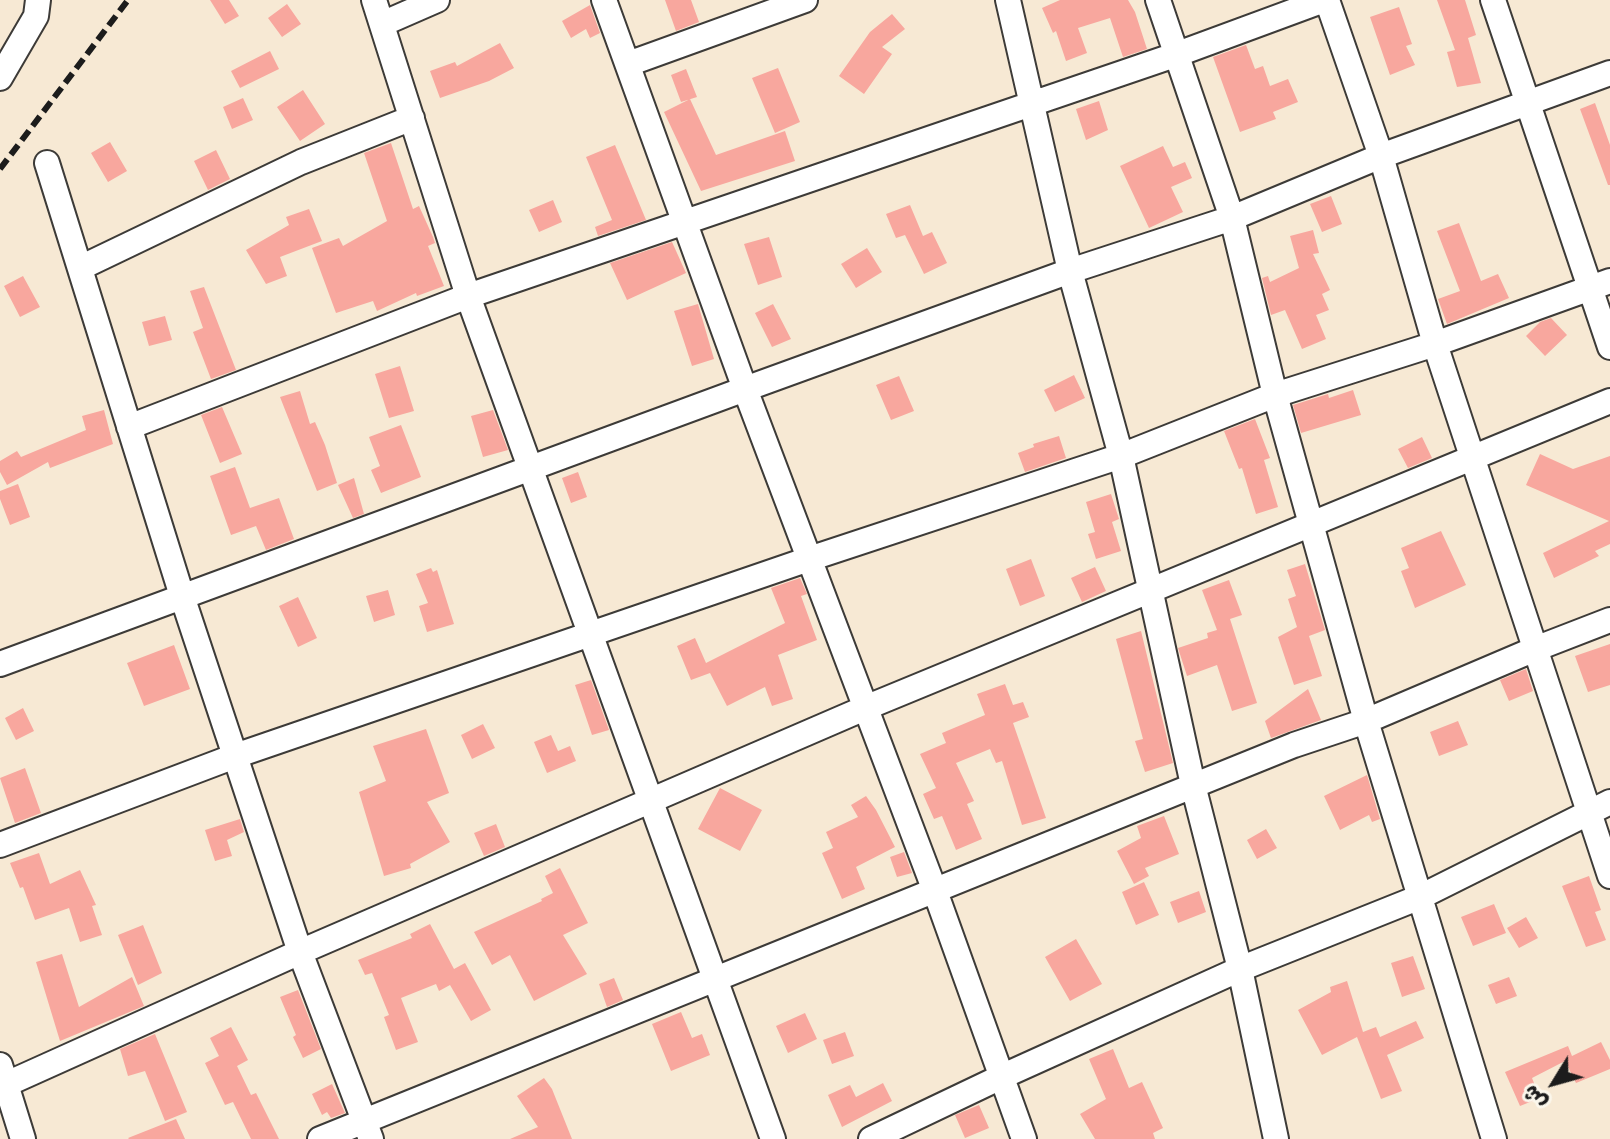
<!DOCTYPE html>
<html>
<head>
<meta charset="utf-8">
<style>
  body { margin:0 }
  #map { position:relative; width:1610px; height:1139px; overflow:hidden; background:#f7e9d4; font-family:Pangolin,"Playpen Sans Arabic",sans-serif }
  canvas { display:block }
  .north { position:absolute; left:1514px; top:1043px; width:80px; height:80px; -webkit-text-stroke:6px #fbf7ec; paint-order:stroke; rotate:233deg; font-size:22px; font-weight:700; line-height:32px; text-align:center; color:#1c1c1c }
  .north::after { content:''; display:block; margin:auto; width:28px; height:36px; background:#1c1c1c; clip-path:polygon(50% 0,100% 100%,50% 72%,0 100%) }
</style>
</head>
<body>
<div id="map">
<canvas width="1610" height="1139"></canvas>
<div class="north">ش</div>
</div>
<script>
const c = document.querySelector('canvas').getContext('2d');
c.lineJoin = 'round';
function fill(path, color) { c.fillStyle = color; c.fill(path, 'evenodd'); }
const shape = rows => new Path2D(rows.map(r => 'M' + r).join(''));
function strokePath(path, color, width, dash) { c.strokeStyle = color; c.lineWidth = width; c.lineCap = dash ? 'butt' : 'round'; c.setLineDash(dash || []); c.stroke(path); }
const building = shape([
  [210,0,229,0,239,16,225,24],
  [665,0,691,0,699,22,676,31],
  [1060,0,1128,0,1135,12,1147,49,1123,57,1110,18,1078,28,1087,53,1066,61,1056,31,1053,33,1042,8],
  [1437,0,1465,0,1476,35,1468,38,1481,83,1457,87,1447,52,1455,50],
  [287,4,301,24,282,37,268,18],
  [590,5,600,33,590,38,586,29,571,38,562,21],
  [1399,7,1412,44,1406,46,1415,65,1390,75,1370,17],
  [892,14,905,29,882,47,892,54,864,94,839,76,870,32],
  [500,43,514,68,489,81,440,98,430,71,455,62,457,66],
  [1246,45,1255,69,1263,66,1270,86,1288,79,1298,102,1273,112,1276,119,1240,132,1213,57],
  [270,51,279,69,240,88,231,71],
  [778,68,800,122,775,133,752,78],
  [686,69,697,97,681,102,671,75],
  [303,90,325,124,300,141,277,107],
  [243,98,253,120,232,129,223,107],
  [690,99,716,155,785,131,795,161,701,191,664,112],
  [1099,101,1108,130,1086,140,1076,109],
  [1595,103,1610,145,1610,185,1608,185,1580,109],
  [110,142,127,171,108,182,91,153],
  [391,143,413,209,419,206,433,237,435,243,428,246,444,286,417,296,416,293,377,311,373,301,336,313,312,248,339,238,343,246,387,221,364,153],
  [615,145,646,220,598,236,595,227,612,220,586,157],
  [1163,146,1173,167,1185,162,1192,178,1171,187,1183,212,1149,228,1120,166],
  [216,150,230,179,208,190,194,161],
  [1331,196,1342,224,1322,232,1310,204],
  [553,200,562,222,539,232,529,210],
  [910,205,923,236,932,232,947,263,924,274,905,235,896,238,886,214],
  [309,209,322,241,280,257,287,276,266,284,246,250,289,225,286,217],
  [1459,223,1481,281,1498,274,1509,298,1447,324,1438,299,1460,291,1437,231],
  [1313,230,1319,253,1313,254,1330,290,1322,294,1329,310,1316,315,1326,339,1302,349,1285,310,1271,315,1262,278,1268,276,1270,282,1299,268,1290,236],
  [769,237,782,277,758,285,744,244],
  [672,242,686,273,627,300,610,263],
  [867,248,882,272,856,288,841,264],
  [23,276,40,307,20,317,4,286],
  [204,287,236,370,211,379,193,332,203,328,190,291],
  [698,304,714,359,692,366,674,311],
  [773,304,791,339,772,347,755,313],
  [165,316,172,340,149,346,142,322],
  [1551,318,1567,335,1545,356,1526,336,1540,322],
  [400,366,414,411,389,418,375,374],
  [1074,375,1085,398,1055,412,1044,390],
  [899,376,914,411,891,420,876,385],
  [1353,390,1361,415,1301,433,1293,405,1328,394,1329,398],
  [300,391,310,424,315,422,325,445,337,483,317,491,280,397],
  [222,407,242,454,220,463,201,415],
  [104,410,113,444,50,468,48,462,7,485,0,472,0,461,17,451,21,457,86,430,82,416],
  [493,410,508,450,483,457,471,416],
  [1255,419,1270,458,1264,460,1278,507,1256,514,1242,468,1239,469,1224,431],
  [401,425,421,477,381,493,371,470,380,466,369,437],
  [1059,436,1066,458,1025,472,1018,453,1034,447,1033,444],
  [1422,437,1432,458,1408,468,1398,449],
  [1540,454,1573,469,1610,456,1610,544,1595,551,1599,556,1554,578,1543,553,1609,521,1526,485],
  [235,467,250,508,279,498,294,539,266,550,256,526,231,535,210,476],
  [578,472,587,497,571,503,562,478],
  [354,478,364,514,353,518,338,485],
  [18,484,30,517,10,525,0,499,0,491],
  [1111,494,1119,519,1112,522,1121,551,1096,559,1088,534,1095,532,1086,502],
  [1441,531,1466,585,1415,608,1401,571,1409,568,1401,548],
  [1031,559,1045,596,1020,606,1006,569],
  [1305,564,1325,630,1309,636,1322,676,1294,685,1278,637,1297,627,1288,599,1296,596,1287,570],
  [1095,567,1106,591,1082,602,1071,578],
  [431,568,433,572,437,570,454,624,427,632,419,606,428,603,416,574],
  [800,578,807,594,801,596,817,640,778,655,793,699,772,706,765,687,727,706,710,673,691,680,677,646,695,638,706,663,785,623,771,588],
  [1229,580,1242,615,1230,619,1257,703,1232,711,1217,665,1187,676,1178,648,1208,638,1207,633,1217,630,1202,590],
  [388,590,395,615,374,622,366,596],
  [298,597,317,638,298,647,279,606],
  [1141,631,1173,763,1145,772,1135,741,1143,739,1116,639],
  [1610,644,1610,685,1588,692,1575,656],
  [174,645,190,689,144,706,127,663],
  [1526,669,1533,691,1509,701,1500,680],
  [591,680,609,730,592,735,575,685],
  [1005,684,1013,705,1023,702,1029,717,1013,723,1046,818,1022,825,1002,761,996,763,990,749,956,763,974,801,967,804,982,839,956,850,942,816,934,819,923,794,936,788,920,754,946,743,942,733,985,715,977,694],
  [1308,689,1321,720,1271,738,1265,721],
  [23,708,34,731,16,740,5,718],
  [1458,721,1468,745,1439,756,1430,732],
  [483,724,495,748,472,759,461,735],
  [426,729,449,793,427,802,450,842,410,864,411,868,384,876,359,792,386,781,373,746],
  [551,735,558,751,570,746,576,761,547,773,534,742],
  [25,768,41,813,15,823,0,778],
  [1367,775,1380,819,1372,822,1369,815,1340,830,1324,796],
  [720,788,762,810,740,851,698,829],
  [866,796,876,810,895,847,856,867,865,889,842,899,822,853,833,848,826,832,858,817,851,805],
  [1164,816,1179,854,1145,868,1149,876,1134,884,1117,851,1141,838,1137,826],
  [240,819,244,832,227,840,232,856,215,861,205,830],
  [496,824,505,847,484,856,474,833],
  [1266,829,1277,848,1257,859,1247,840],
  [904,852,912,873,897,877,890,857],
  [39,853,50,884,80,870,96,905,92,906,102,935,80,942,69,908,35,920,23,887,20,888,10,863],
  [560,868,588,923,563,935,587,974,534,1001,510,955,492,965,474,932,542,901,541,899,553,893,545,876],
  [1589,876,1601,910,1595,912,1606,940,1586,947,1562,886],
  [1144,882,1159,915,1136,925,1122,892],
  [1199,891,1206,912,1178,923,1170,902],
  [1494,904,1506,933,1473,946,1461,917],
  [1526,917,1538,938,1519,948,1507,928],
  [430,924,454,969,465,963,491,1010,471,1021,450,985,439,991,436,984,401,998,418,1042,396,1050,384,1017,389,1015,372,973,365,975,358,960,412,938,410,934],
  [143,925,162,973,138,985,118,935],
  [1076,939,1102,984,1070,1001,1045,957],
  [62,954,79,1007,132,977,144,1006,60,1041,36,962],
  [1413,956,1425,989,1402,997,1391,963],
  [1509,977,1517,996,1496,1004,1488,985],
  [614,978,623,1000,607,1007,599,984],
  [1347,981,1363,1032,1376,1027,1380,1037,1416,1021,1424,1038,1387,1055,1402,1091,1381,1099,1357,1037,1322,1055,1298,1010,1331,992,1330,987],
  [298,990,321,1049,303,1058,293,1037,296,1035,280,997],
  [681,1012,692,1038,702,1034,710,1055,671,1071,652,1024],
  [805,1013,817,1039,788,1053,776,1026],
  [231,1027,248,1060,237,1066,251,1095,256,1093,279,1139,251,1139,233,1102,225,1105,205,1063,219,1056,210,1038],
  [845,1032,854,1056,832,1064,823,1040],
  [155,1034,187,1112,165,1121,145,1071,128,1076,120,1049],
  [1601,1042,1610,1060,1610,1069,1576,1083,1565,1061,1532,1078,1540,1098,1520,1106,1505,1072,1568,1046,1572,1056],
  [1113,1049,1129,1088,1142,1082,1163,1128,1153,1133,1155,1139,1095,1139,1080,1114,1106,1099,1089,1059],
  [544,1078,552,1089,572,1139,510,1139,538,1127,517,1096],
  [883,1083,892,1101,842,1127,828,1095,850,1085,856,1097],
  [332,1084,345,1113,331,1118,327,1112,322,1115,312,1094],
  [979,1105,989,1128,965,1138,955,1115],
  [176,1119,185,1139,129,1139,128,1138]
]);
const street = shape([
  [374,0,468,296,773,1139],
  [604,0,745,389,935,891,1024,1139],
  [1008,0,1070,271,1121,456,1193,785,1240,969,1276,1139],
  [1158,0,1232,218,1275,395,1366,721,1494,1139],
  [1327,0,1381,156,1435,344,1610,876],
  [1493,0,1610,347],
  [382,24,437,0],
  [628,64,805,0],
  [0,78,36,16,38,0],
  [47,163,182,596,300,952,371,1139],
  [80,268,301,162,412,118],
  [129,427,468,296,1175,55,1324,0],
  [0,664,745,389,1070,271,1232,218,1381,156,1610,73],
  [0,845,235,756,809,559,1121,456,1275,395,1435,344,1610,281],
  [0,1065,23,1139],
  [0,1087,300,952,865,708,1610,401],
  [320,1139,1294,745,1366,721,1535,649,1610,620],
  [871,1139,1001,1077,1240,969,1420,897,1610,802]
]);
const rail = shape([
  [0,169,128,0]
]);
fill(building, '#f8a79e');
strokePath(street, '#3d3b38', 28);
strokePath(street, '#fff', 24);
strokePath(rail, '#1c1c1c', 6, [12, 6]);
</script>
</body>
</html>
